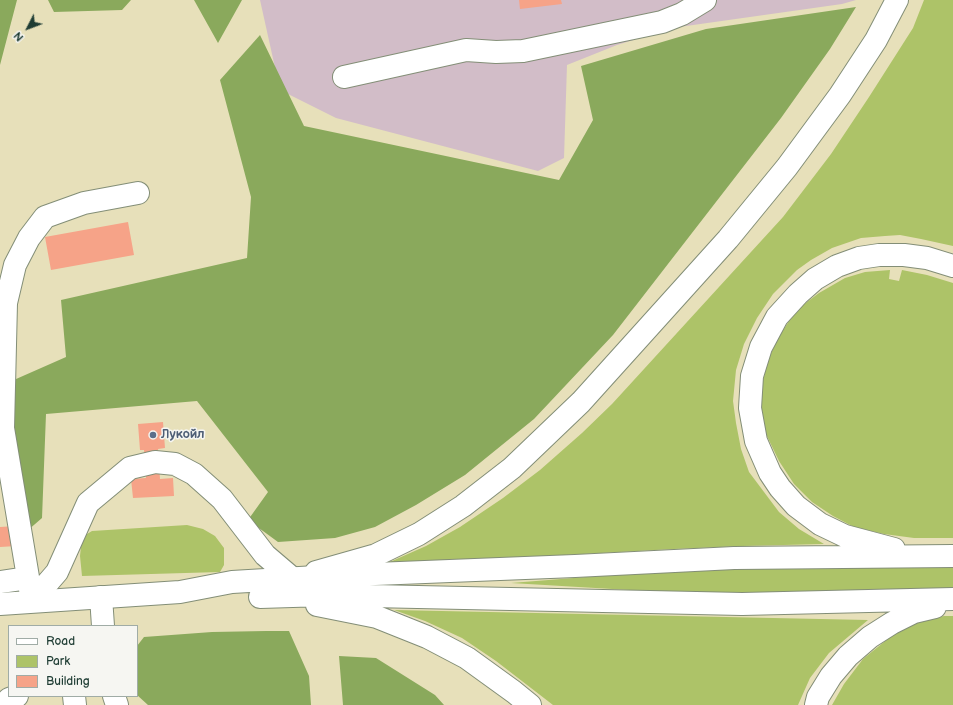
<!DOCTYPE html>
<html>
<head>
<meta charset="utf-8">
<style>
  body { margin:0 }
  #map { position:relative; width:953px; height:705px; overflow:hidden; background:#e7e0ba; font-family:"Balsamiq Sans",sans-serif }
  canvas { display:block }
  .legend { position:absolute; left:8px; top:625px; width:130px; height:72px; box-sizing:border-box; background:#f6f6f2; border:1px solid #a0aca6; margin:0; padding:5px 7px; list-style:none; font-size:12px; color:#1f3d34 }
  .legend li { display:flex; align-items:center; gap:8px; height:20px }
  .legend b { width:20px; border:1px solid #a0aca6 }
  .north { position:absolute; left:8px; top:8px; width:40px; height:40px; -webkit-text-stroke:3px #f6f6f2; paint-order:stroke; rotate:228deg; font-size:11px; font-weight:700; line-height:16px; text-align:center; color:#1f3d34 }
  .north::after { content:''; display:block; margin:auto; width:14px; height:18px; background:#1f3d34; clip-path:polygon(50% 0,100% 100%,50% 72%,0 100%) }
</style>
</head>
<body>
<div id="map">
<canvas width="953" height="705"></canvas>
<ul class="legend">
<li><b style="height:5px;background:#fff"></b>Road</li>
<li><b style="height:11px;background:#adc368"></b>Park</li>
<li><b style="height:11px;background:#f6a388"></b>Building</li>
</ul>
<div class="north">N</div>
</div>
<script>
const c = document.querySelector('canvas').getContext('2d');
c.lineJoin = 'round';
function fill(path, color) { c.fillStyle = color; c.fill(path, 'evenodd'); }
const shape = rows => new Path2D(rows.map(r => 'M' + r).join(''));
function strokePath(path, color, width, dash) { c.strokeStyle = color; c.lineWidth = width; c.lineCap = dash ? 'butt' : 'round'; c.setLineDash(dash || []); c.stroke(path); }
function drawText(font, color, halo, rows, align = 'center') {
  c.font = font + ' "Balsamiq Sans",sans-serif'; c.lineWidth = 3; c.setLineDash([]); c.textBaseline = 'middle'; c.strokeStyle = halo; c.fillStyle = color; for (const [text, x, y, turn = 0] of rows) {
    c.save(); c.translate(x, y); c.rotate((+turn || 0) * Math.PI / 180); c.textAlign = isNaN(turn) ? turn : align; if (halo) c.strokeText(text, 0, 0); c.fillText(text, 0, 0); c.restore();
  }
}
const industrial = shape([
  [260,0,856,0,842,4,672,28,617,45,567,65,564,158,538,171,336,118,280,90]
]);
const green = shape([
  [924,0,953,0,953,246,921,239,900,235,885,236,861,238,832,248,811,260,797,270,773,294,757,318,744,344,736,370,733,401,736,423,741,449,749,472,779,512,799,529,824,544,743,546,674,549,383,565,426,546,460,527,503,498,540,470,582,433,612,404,783,217,831,154,869,97,913,28],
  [890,270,889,279,899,281,902,270,927,275,953,283,953,538,914,538,884,534,854,527,833,516,812,502,794,484,779,461,765,432,761,403,763,381,768,360,778,338,789,321,803,305,819,293,845,278,865,272],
  [187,525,203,529,215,536,224,548,224,565,220,572,82,576,80,556,82,537,92,531],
  [953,565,953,589,792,592,663,592,511,583,673,570],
  [394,610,868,620,829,653,810,678,798,705,553,705,496,661,462,638,425,621],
  [944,616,953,616,953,705,832,705,844,684,863,659,889,638,914,623]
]);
const forest = shape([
  [0,0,17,0,0,65],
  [48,0,131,0,122,10,54,12],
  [194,0,242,0,218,43],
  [856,7,830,49,781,118,613,335,534,419,465,475,416,505,375,527,335,538,278,542,248,520,268,492,197,401,46,414,42,518,27,531,7,383,66,357,61,300,247,258,251,197,220,80,260,35,304,126,559,180,593,120,581,66,706,29],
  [266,631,289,631,309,676,311,705,148,705,137,695,137,646,144,637,212,632],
  [339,656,376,658,435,695,444,705,343,705]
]);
const building = shape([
  [519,0,561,0,562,4,520,9],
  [128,222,134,255,51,270,45,237],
  [163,422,165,448,158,449,160,479,173,478,174,496,133,498,131,479,146,478,144,450,140,450,138,424],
  [16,526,17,546,0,547,0,527]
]);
const minor = shape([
  [344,77,466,50,496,52,523,51,662,22,682,14,705,0],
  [0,426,3,428,32,601],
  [3,428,6,303,15,265,29,238,45,217,84,203,138,193],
  [0,582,28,578],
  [101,597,103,626],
  [32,601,57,572,88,503,130,468,155,462,175,464,194,474,222,499,265,555,292,578],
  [74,696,75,705],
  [114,696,117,705],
  [3,705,9,699,17,696]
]);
const major = shape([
  [316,572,376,555,419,534,463,506,512,468,581,402,728,239,787,167,840,95,876,40,897,0]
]);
const highway = shape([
  [894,549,845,536,820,524,796,506,780,488,770,473,756,441,750,408,752,376,761,347,777,317,798,294,815,279,837,266,859,258,879,255,904,255,927,258,953,266],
  [260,597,325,595,742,604,953,599],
  [0,604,180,592,232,582,350,575,575,566,734,558,953,556],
  [317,605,377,617,427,637,467,658,514,692,530,705],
  [816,705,818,697,831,676,848,656,870,637,892,623,914,612,935,607]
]);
const markers = [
  [153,435,4,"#5c6f8a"]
];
const serviceNames = [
  ["Лукойл",161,435]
];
fill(industrial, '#d2bdc8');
fill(green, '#adc368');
fill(forest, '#8aa95c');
fill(building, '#f6a388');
strokePath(minor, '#838e77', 24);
strokePath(major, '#838e77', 24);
strokePath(highway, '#838e77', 24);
strokePath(minor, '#fff', 22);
strokePath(major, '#fff', 22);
strokePath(highway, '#fff', 22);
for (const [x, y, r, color] of markers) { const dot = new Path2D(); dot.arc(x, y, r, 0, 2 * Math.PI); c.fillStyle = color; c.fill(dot); strokePath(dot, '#f6f6f2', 1.5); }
drawText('bold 13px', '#4e5e75', '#f6f6f2', serviceNames, 'left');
</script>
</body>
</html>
